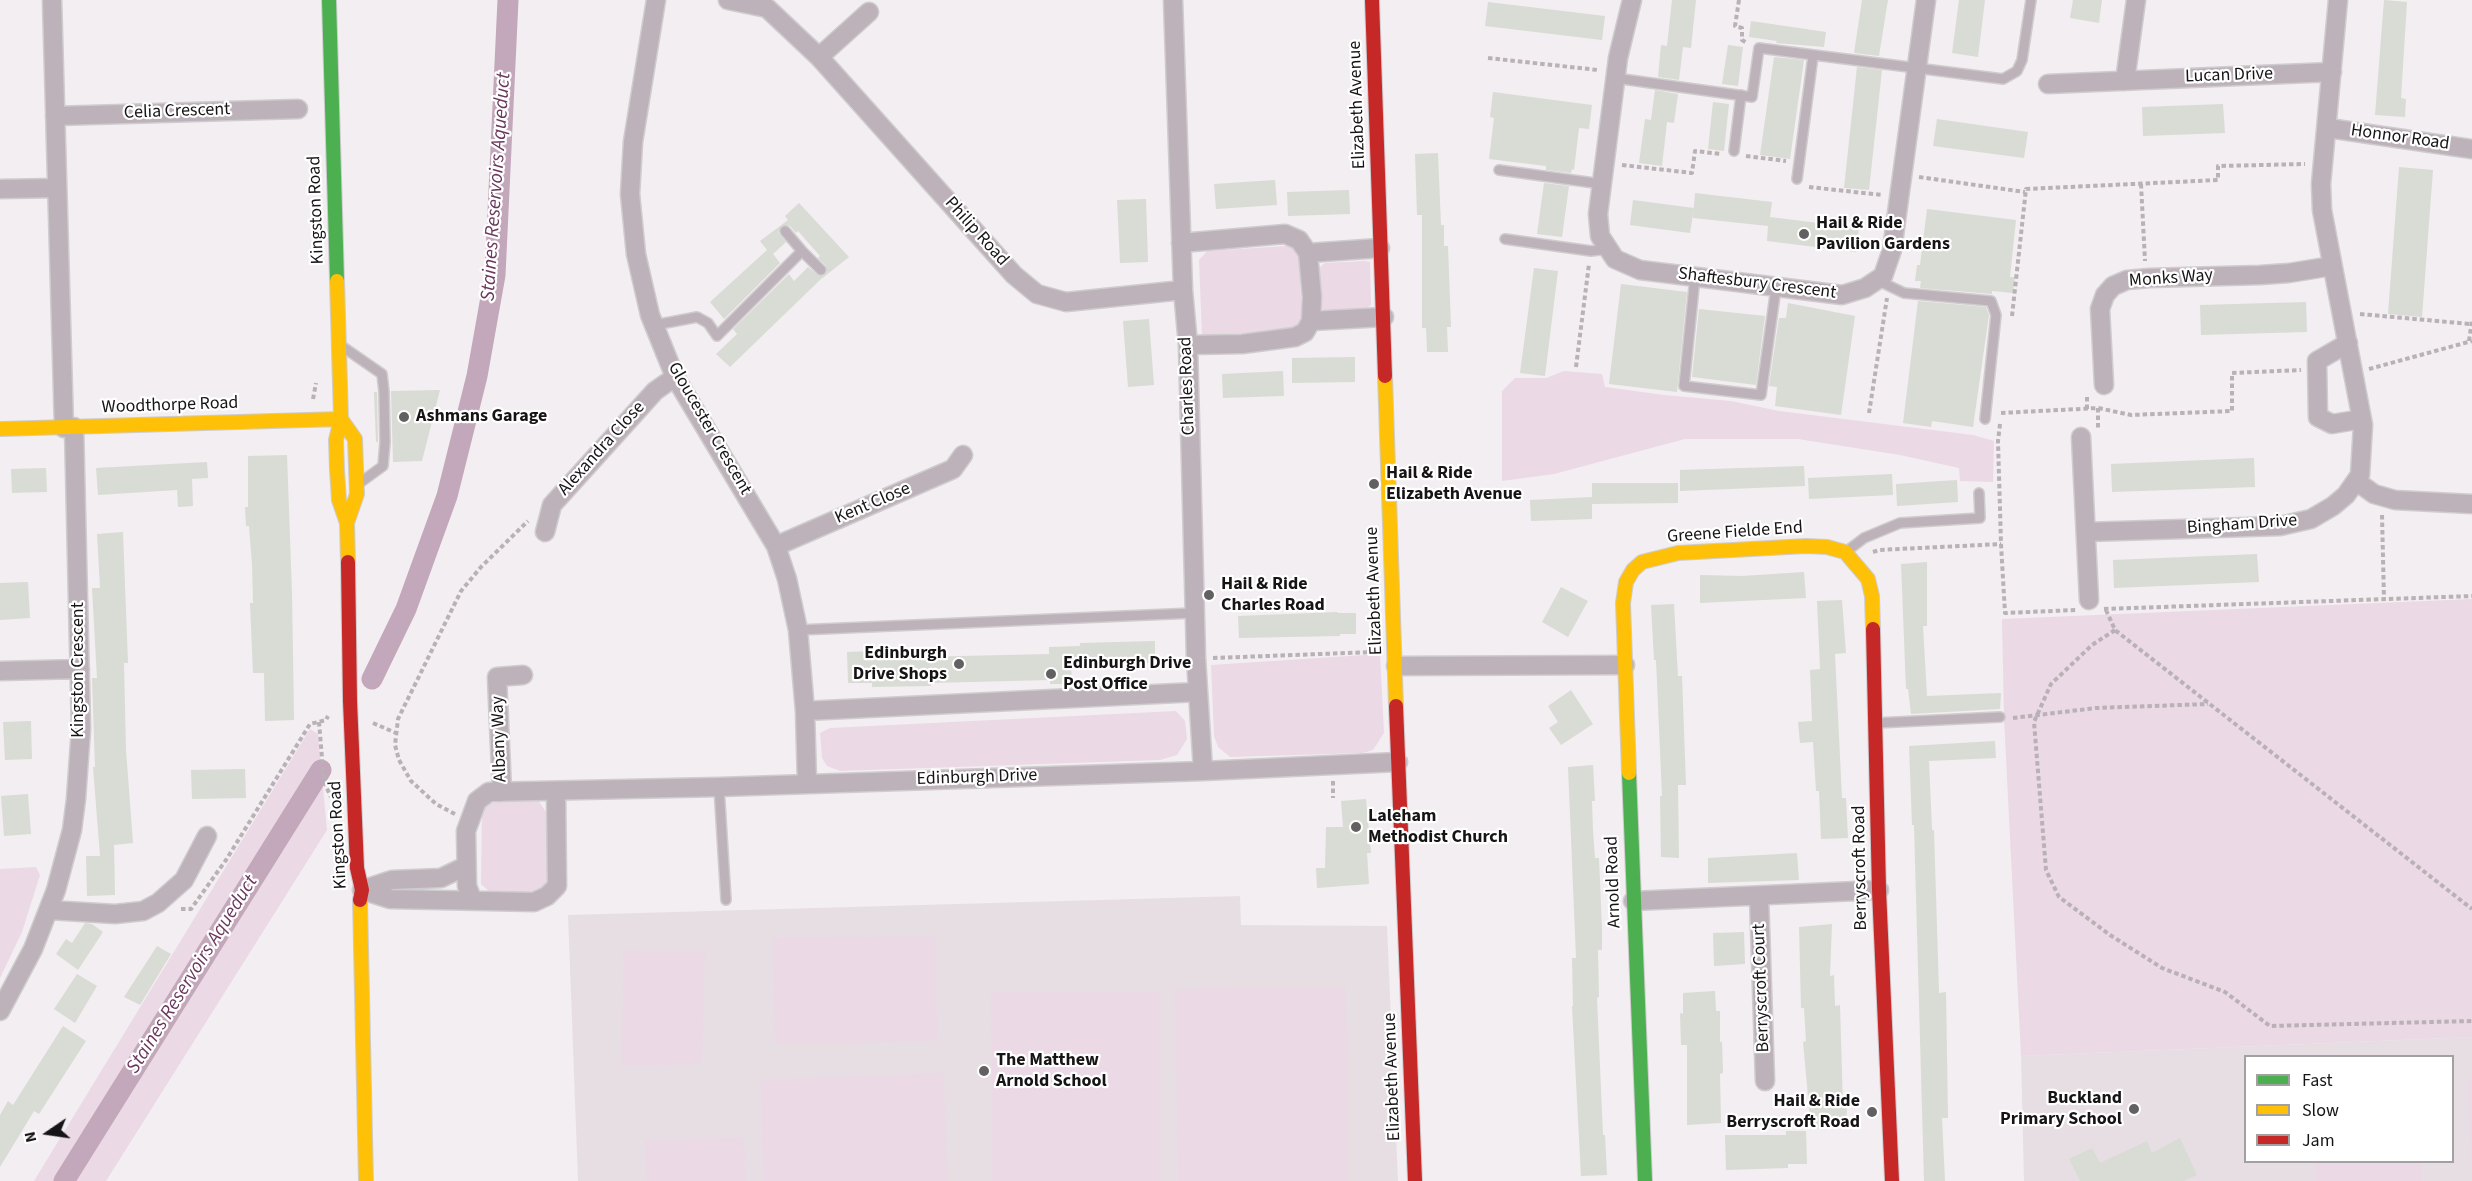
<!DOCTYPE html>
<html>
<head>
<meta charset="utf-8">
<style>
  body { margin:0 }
  #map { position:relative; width:2472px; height:1181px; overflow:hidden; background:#f3eef1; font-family:"Source Sans 3",sans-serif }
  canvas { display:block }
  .legend { position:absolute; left:2244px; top:1055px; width:210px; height:108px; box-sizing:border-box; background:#fff; border:2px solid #a2a1a1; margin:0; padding:8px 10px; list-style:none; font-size:18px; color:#161415 }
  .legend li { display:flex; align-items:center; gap:12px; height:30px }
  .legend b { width:30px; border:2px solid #a2a1a1 }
  .north { position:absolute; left:18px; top:1103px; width:60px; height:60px; -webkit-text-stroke:4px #fff; paint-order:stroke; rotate:257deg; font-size:16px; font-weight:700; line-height:24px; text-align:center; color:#161415 }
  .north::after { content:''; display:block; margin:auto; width:21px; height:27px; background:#161415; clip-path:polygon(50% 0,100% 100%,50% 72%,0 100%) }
</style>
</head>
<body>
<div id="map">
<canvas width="2472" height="1181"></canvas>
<ul class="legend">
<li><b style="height:8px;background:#4caf50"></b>Fast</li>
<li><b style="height:8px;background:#ffc107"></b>Slow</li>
<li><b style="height:8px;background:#c62828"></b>Jam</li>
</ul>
<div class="north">N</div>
</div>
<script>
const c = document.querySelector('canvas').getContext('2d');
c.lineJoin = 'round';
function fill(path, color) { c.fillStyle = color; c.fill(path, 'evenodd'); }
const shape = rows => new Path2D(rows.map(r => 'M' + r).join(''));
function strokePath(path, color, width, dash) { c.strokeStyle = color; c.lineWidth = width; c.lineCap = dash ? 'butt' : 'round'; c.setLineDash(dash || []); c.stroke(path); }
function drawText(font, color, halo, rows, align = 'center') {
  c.font = font + ' "Source Sans 3",sans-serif'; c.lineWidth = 4.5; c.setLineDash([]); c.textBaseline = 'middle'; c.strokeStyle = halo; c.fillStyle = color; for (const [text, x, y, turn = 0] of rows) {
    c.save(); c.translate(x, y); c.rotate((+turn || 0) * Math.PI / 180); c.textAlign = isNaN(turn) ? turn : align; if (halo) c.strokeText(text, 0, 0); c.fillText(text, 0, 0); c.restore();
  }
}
const built = shape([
  [1240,896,1241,925,1387,926,1398,1181,578,1181,568,915],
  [2472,1037,2472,1181,2024,1181,2021,1056],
  [2246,1056,2452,1056,2452,1162,2246,1162]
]);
const green = shape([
  [1287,246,1294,248,1299,256,1302,321,1297,326,1287,331,1202,336,1199,260,1207,251],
  [1365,261,1370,262,1371,305,1367,308,1325,311,1321,308,1319,268,1325,263],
  [1564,371,1602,374,1605,387,1664,395,1731,401,1779,411,1973,435,1994,441,1993,482,1960,481,1959,468,1900,455,1798,439,1685,439,1554,474,1502,481,1502,391,1515,378,1546,378],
  [2472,599,2472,1037,2021,1056,2004,718,2002,619],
  [1380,654,1384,733,1373,750,1363,753,1230,757,1218,747,1214,736,1211,665],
  [1176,711,1185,721,1187,739,1177,755,1160,760,840,771,827,766,822,758,820,733,830,728],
  [310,729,318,734,327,830,106,1181,34,1181],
  [538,800,546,812,549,823,552,879,547,889,538,892,490,892,481,884,482,811,488,803],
  [36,867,40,875,22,932,0,978,0,869],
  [936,936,937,1041,775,1044,773,938],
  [623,951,705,952,702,1064,622,1066],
  [1346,987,1348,1181,1178,1181,1175,989],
  [991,992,1160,992,1160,1181,992,1181],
  [944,1073,947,1181,763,1181,761,1080],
  [2472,1079,2472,1177,2468,1080],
  [744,1138,746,1181,647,1181,645,1139],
  [2314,1162,2421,1162,2422,1181,2315,1181]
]);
const canal = shape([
  [372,679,406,609,447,496,477,376,495,275,508,0],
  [64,1181,321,770]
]);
const building = shape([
  [1672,0,1696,0,1691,48,1683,47,1679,80,1658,77,1661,45,1667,46],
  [1862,0,1888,0,1879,56,1854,53],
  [1959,0,1985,0,1978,57,1952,53],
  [2073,0,2102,0,2099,23,2070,18],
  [2384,0,2407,2,2401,98,2406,99,2405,117,2375,115],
  [1488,2,1605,16,1602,40,1485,26],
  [1751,21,1826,32,1824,47,1776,43,1777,41,1749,37],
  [1728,45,1743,47,1738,86,1722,84],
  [1774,57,1804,60,1790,159,1760,155],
  [1857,67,1882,70,1869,190,1844,188],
  [1655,90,1678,94,1674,123,1667,122,1662,166,1639,163,1645,119,1651,120],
  [1493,92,1592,105,1589,129,1579,128,1574,170,1572,169,1571,173,1546,170,1546,166,1489,159,1494,118,1490,117],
  [1713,102,1729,104,1724,151,1708,149],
  [2223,104,2225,133,2143,136,2142,107],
  [1937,119,2028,132,2024,158,1933,146],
  [1438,153,1441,225,1444,225,1444,246,1448,246,1451,327,1447,327,1448,352,1427,352,1426,328,1422,328,1422,215,1417,215,1415,154],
  [2399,167,2433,170,2422,317,2388,314],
  [1275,180,1277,205,1216,209,1214,184],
  [1544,183,1569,186,1562,237,1537,234],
  [1349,190,1350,214,1288,216,1287,192],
  [1695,193,1772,202,1770,217,1859,228,1856,252,1767,241,1768,226,1693,218],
  [1146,199,1148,262,1120,263,1117,200],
  [1633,200,1694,208,1690,233,1630,225],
  [799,203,849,257,820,280,730,367,716,354,737,334,733,329,789,274,794,281,808,267,819,276,823,276,827,272,826,266,818,258,820,256,798,231,796,233,790,226,783,225,778,232,786,242,773,254,780,263,724,319,710,302,767,250,760,241,788,220,785,216],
  [1927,209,2016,220,2010,277,2015,277,2013,293,1992,291,1992,294,1920,288,1921,281,1915,281,1917,265,1920,265],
  [1534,268,1558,271,1545,376,1520,373],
  [1621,284,1687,292,1677,392,1609,384],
  [1918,301,1986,307,1989,315,1973,427,1932,421,1931,427,1903,423],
  [2306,302,2307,332,2201,335,2200,305],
  [1788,303,1855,316,1841,415,1775,406,1777,387,1769,386,1779,318,1786,318],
  [1699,309,1765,316,1756,385,1692,377],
  [1149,319,1154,385,1128,387,1123,321],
  [1355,357,1355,382,1292,383,1292,358],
  [1283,371,1284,396,1223,398,1222,374],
  [440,390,422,461,393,462,391,391],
  [374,392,377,392,378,442,376,442],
  [287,455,292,593,294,720,265,721,264,673,253,673,250,603,253,603,252,564,249,526,246,526,245,507,248,507,248,456],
  [2254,458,2255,487,2112,492,2111,464],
  [207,462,208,478,192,479,193,506,178,507,177,490,98,495,96,468],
  [1804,466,1805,486,1680,491,1680,470],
  [46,468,47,492,12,493,11,469],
  [1892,474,1893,495,1809,499,1808,478],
  [1957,480,1958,502,1897,506,1896,484],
  [1592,483,1678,483,1678,503,1592,504,1592,519,1531,521,1530,500,1592,497],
  [123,532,128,663,124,663,126,750,133,843,114,845,115,895,87,896,86,856,100,856,93,767,95,767,92,678,97,678,92,588,100,588,97,534],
  [2257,554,2259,582,2114,588,2113,560],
  [1927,562,1927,626,1923,626,1927,696,2001,693,2000,709,1911,714,1908,689,1906,689,1901,564],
  [1804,572,1806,598,1700,603,1700,575,1742,576],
  [28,582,30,618,0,620,0,583],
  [1561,587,1588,601,1568,637,1542,622],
  [1842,600,1846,653,1835,654,1842,798,1846,798,1848,838,1821,839,1819,791,1816,791,1813,742,1800,743,1798,722,1812,721,1810,670,1820,669,1817,601],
  [1674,604,1678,676,1682,676,1686,785,1678,785,1679,858,1661,857,1660,796,1662,796,1656,660,1654,660,1651,605],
  [1337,612,1338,613,1356,613,1356,634,1340,634,1340,636,1239,638,1238,616],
  [1155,641,1155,663,1071,665,1072,684,1050,684,1050,680,931,683,931,686,872,687,872,683,848,683,847,652,873,651,874,658,1049,654,1049,647,1080,646,1080,643],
  [1571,690,1593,724,1561,745,1549,728,1558,722,1548,706],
  [31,721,32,759,5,760,3,722],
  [1995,741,1996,758,1929,761,1932,830,1934,830,1939,993,1946,992,1948,1118,1942,1118,1945,1181,1924,1181,1914,825,1912,825,1909,746],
  [1593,765,1595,801,1592,801,1593,831,1595,858,1599,858,1602,929,1602,950,1598,950,1599,997,1597,998,1603,1135,1605,1135,1607,1175,1581,1176,1572,1006,1573,1006,1572,958,1576,958,1568,767],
  [245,769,246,798,192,799,191,770],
  [28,794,31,834,4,836,1,796],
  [1366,799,1371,853,1367,853,1369,884,1317,888,1316,868,1325,868,1326,827,1343,827,1341,801],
  [1797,853,1799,880,1708,883,1708,858],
  [85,923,92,924,103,932,78,970,56,954,66,939,72,943],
  [1832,924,1830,976,1834,975,1835,1006,1840,1005,1843,1107,1847,1107,1846,1127,1811,1129,1803,1042,1806,1041,1804,1008,1801,1008,1799,927],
  [1744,932,1745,964,1714,966,1713,933],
  [157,946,171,954,140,1005,124,997],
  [77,974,97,986,75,1023,54,1009],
  [1715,991,1716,1011,1720,1011,1720,1042,1722,1042,1723,1073,1720,1074,1721,1123,1687,1125,1687,1045,1681,1045,1680,1013,1683,1014,1683,993],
  [63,1026,86,1041,39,1114,34,1111,0,1167,0,1115,8,1101,13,1105],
  [1786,1131,1806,1131,1807,1164,1788,1164,1788,1168,1726,1170,1725,1135,1786,1135],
  [2180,1138,2197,1175,2184,1181,2080,1181,2069,1159,2092,1148,2100,1163,2147,1141,2152,1153]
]);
const path = shape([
  [1739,0,1735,26,1742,28,1742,40,1747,43],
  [1488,58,1598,70],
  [1746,156,1786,161],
  [1622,165,1692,173,1695,151,1721,154],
  [1919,177,2025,192],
  [2141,184,2145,261],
  [1809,187,1882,195],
  [2360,314,2470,324],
  [2012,316,2026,189,2218,180,2218,166,2305,164],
  [2469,341,2472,320],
  [1576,367,1589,264],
  [2369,369,2472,341],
  [313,399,316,383],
  [2098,408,2098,429],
  [2087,409,2087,394],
  [1869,413,1887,298],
  [2001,413,2098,408,2131,415,2232,411,2232,373,2301,370],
  [2000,424,1998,441,2001,544,2005,613,2076,610],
  [2382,515,2384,599],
  [1873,552,1879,550,2001,544],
  [2104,609,2472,596],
  [2106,610,2115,630,2472,909],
  [2115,630,2092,645,2051,684,2034,722,2046,870,2059,897,2110,935,2162,968,2225,992,2270,1026,2472,1021],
  [1213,658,1374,652],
  [2013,718,2096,708,2208,704],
  [319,722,324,782,331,797],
  [373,723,396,733],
  [1333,781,1333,798],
  [455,814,436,804,411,781,399,760,395,745,398,719,461,591,481,567,528,521],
  [181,909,191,909,226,860,310,724,326,720,328,716]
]);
const lane = shape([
  [1615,78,1752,97,1759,48,2003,79,2017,71,2022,60,2031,0],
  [1734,151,1741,95],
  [1499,170,1602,184],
  [1797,179,1813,56],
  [1505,239,1591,251,1608,249],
  [802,251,821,270],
  [1695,277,1684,386,1761,395,1776,288],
  [1877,280,1904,293,1991,301,1996,315,1985,419],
  [655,325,697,317,708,323,717,336,802,251,785,231],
  [343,347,382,374,384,392,385,442,383,466,361,482],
  [1847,551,1864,538,1900,523,1980,518,1979,493],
  [798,630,1194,613],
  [1876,723,2000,717],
  [719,787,726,900]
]);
const street = shape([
  [52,0,64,428],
  [656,0,633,142,630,194,636,254,650,315,675,377,776,546,787,579,798,630,805,711,807,783],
  [728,0,767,8,819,57,1014,275,1037,294,1066,302,1183,290],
  [1173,0,1183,290,1188,345,1196,658,1203,771],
  [1632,0,1618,58,1598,214,1600,236,1615,259,1640,270,1842,295,1865,288,1883,276,1892,250,1926,0],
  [819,57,869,12],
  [2125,81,2136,0],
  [2048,84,2332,72],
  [55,116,298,109],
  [2328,128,2472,149],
  [0,189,57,188],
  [1181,243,1285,234,1299,240,1308,253,1312,297,1311,321,1305,332,1295,337,1242,344,1188,345],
  [1308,253,1380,248],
  [1311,321,1384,317],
  [2348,343,2317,361,2318,417,2332,424,2362,419],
  [2104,385,2100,309,2105,295,2113,286,2127,280,2149,278,2260,275,2289,273,2332,266],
  [2081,437,2089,600],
  [2356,481,2374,494,2395,500,2472,504],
  [545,532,552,505,655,391,675,377],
  [2086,532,2280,526,2311,519,2333,506,2346,495,2360,475,2363,425,2322,210,2321,184,2338,0],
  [776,546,953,469,963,455],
  [1396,666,1625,665],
  [0,671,80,669],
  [805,711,1198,692],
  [502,792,497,677,523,675],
  [362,890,390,899,534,902,547,896,557,886,556,791],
  [362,890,392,880,441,878,466,866],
  [1759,896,1765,1081],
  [472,899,467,886,466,831,477,801,489,792,719,787,1203,771,1398,762],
  [1633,901,1879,890],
  [49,910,115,914,143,911,158,903,184,880,207,836],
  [0,1011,33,949,56,890,72,830,76,799,81,729,74,427]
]);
const fast = shape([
  [329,0,337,281],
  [1629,773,1645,1181]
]);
const slow = shape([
  [337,281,341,419,336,440,337,470,339,500,347,523,348,562],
  [1385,376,1396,706],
  [341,419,355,439,357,494,347,523],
  [0,429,341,419],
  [1629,773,1623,603,1626,582,1633,570,1642,562,1678,553,1806,546,1827,547,1845,552,1868,579,1872,596,1873,629],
  [360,900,366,1181]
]);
const jam = shape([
  [1372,0,1385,376],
  [348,562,350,701,357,868,362,890,360,900],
  [1873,629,1879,890,1892,1181],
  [1396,706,1415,1181]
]);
const markers = [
  [1804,234,6,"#636062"],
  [404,417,6,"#636062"],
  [1374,484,6,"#636062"],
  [1209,595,6,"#636062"],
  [959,664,6,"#636062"],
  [1051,674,6,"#636062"],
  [1356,827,6,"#636062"],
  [984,1071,6,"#636062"],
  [2134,1109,6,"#636062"],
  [1872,1112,6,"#636062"]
];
const streetNames = [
  ["Lucan Drive",2229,76,-2],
  ["Elizabeth Avenue",1358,105,-92],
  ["Celia Crescent",177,112,-2],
  ["Honnor Road",2400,138,8],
  ["Kingston Road",317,210,-92],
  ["Philip Road",976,232,48],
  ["Monks Way",2171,279,-4],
  ["Shaftesbury Crescent",1757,284,7],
  ["Charles Road",1188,386,-92],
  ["Woodthorpe Road",170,406,-2],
  ["Gloucester Crescent",709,429,60],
  ["Alexandra Close",602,449,-48],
  ["Kent Close",873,504,-23],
  ["Bingham Drive",2242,525,-4],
  ["Greene Fielde End",1735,533,-4],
  ["Elizabeth Avenue",1375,591,-92],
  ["Kingston Crescent",79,670,-90],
  ["Albany Way",500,739,-92],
  ["Edinburgh Drive",977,778,-2],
  ["Kingston Road",339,835,-93],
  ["Berryscroft Road",1861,868,-91],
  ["Arnold Road",1614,882,-92],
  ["Berryscroft Court",1762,988,-92],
  ["Elizabeth Avenue",1393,1077,-92]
];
const poiNames = [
  ["Hail & Ride",1816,224],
  ["Pavilion Gardens",1816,245],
  ["Ashmans Garage",416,417],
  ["Hail & Ride",1386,474],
  ["Elizabeth Avenue",1386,495],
  ["Hail & Ride",1221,585],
  ["Charles Road",1221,606],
  ["Edinburgh",947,654,"right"],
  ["Drive Shops",947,675,"right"],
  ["Edinburgh Drive",1063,664],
  ["Post Office",1063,685],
  ["Laleham",1368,817],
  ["Methodist Church",1368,838],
  ["The Matthew",996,1061],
  ["Arnold School",996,1082],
  ["Buckland",2122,1099,"right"],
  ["Primary School",2122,1120,"right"],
  ["Hail & Ride",1860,1102,"right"],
  ["Berryscroft Road",1860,1123,"right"]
];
const waterNames = [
  ["Staines Reservoirs Aqueduct",497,187,-86],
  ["Staines Reservoirs Aqueduct",193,975,-58]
];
fill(built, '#e7dee4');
fill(green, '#ebd9e5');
strokePath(canal, '#c3a7ba', 21);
fill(building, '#d9dbd5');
strokePath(lane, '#cfccce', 12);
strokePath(street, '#cfccce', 21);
strokePath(fast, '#cfccce', 16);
strokePath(slow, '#cfccce', 16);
strokePath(jam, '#cfccce', 16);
strokePath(path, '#b9b1b6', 4, [4.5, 3]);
strokePath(lane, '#bdb2ba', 9);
strokePath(street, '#bdb2ba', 18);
strokePath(fast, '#4caf50', 14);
strokePath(slow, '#ffc107', 14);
strokePath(jam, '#c62828', 14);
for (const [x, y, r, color] of markers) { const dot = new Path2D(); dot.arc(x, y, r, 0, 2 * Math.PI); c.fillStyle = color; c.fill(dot); strokePath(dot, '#fff', 2); }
drawText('18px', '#161415', '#fff', streetNames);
drawText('bold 18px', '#161415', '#fff', poiNames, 'left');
drawText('italic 20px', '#6a385e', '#fff', waterNames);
</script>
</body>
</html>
